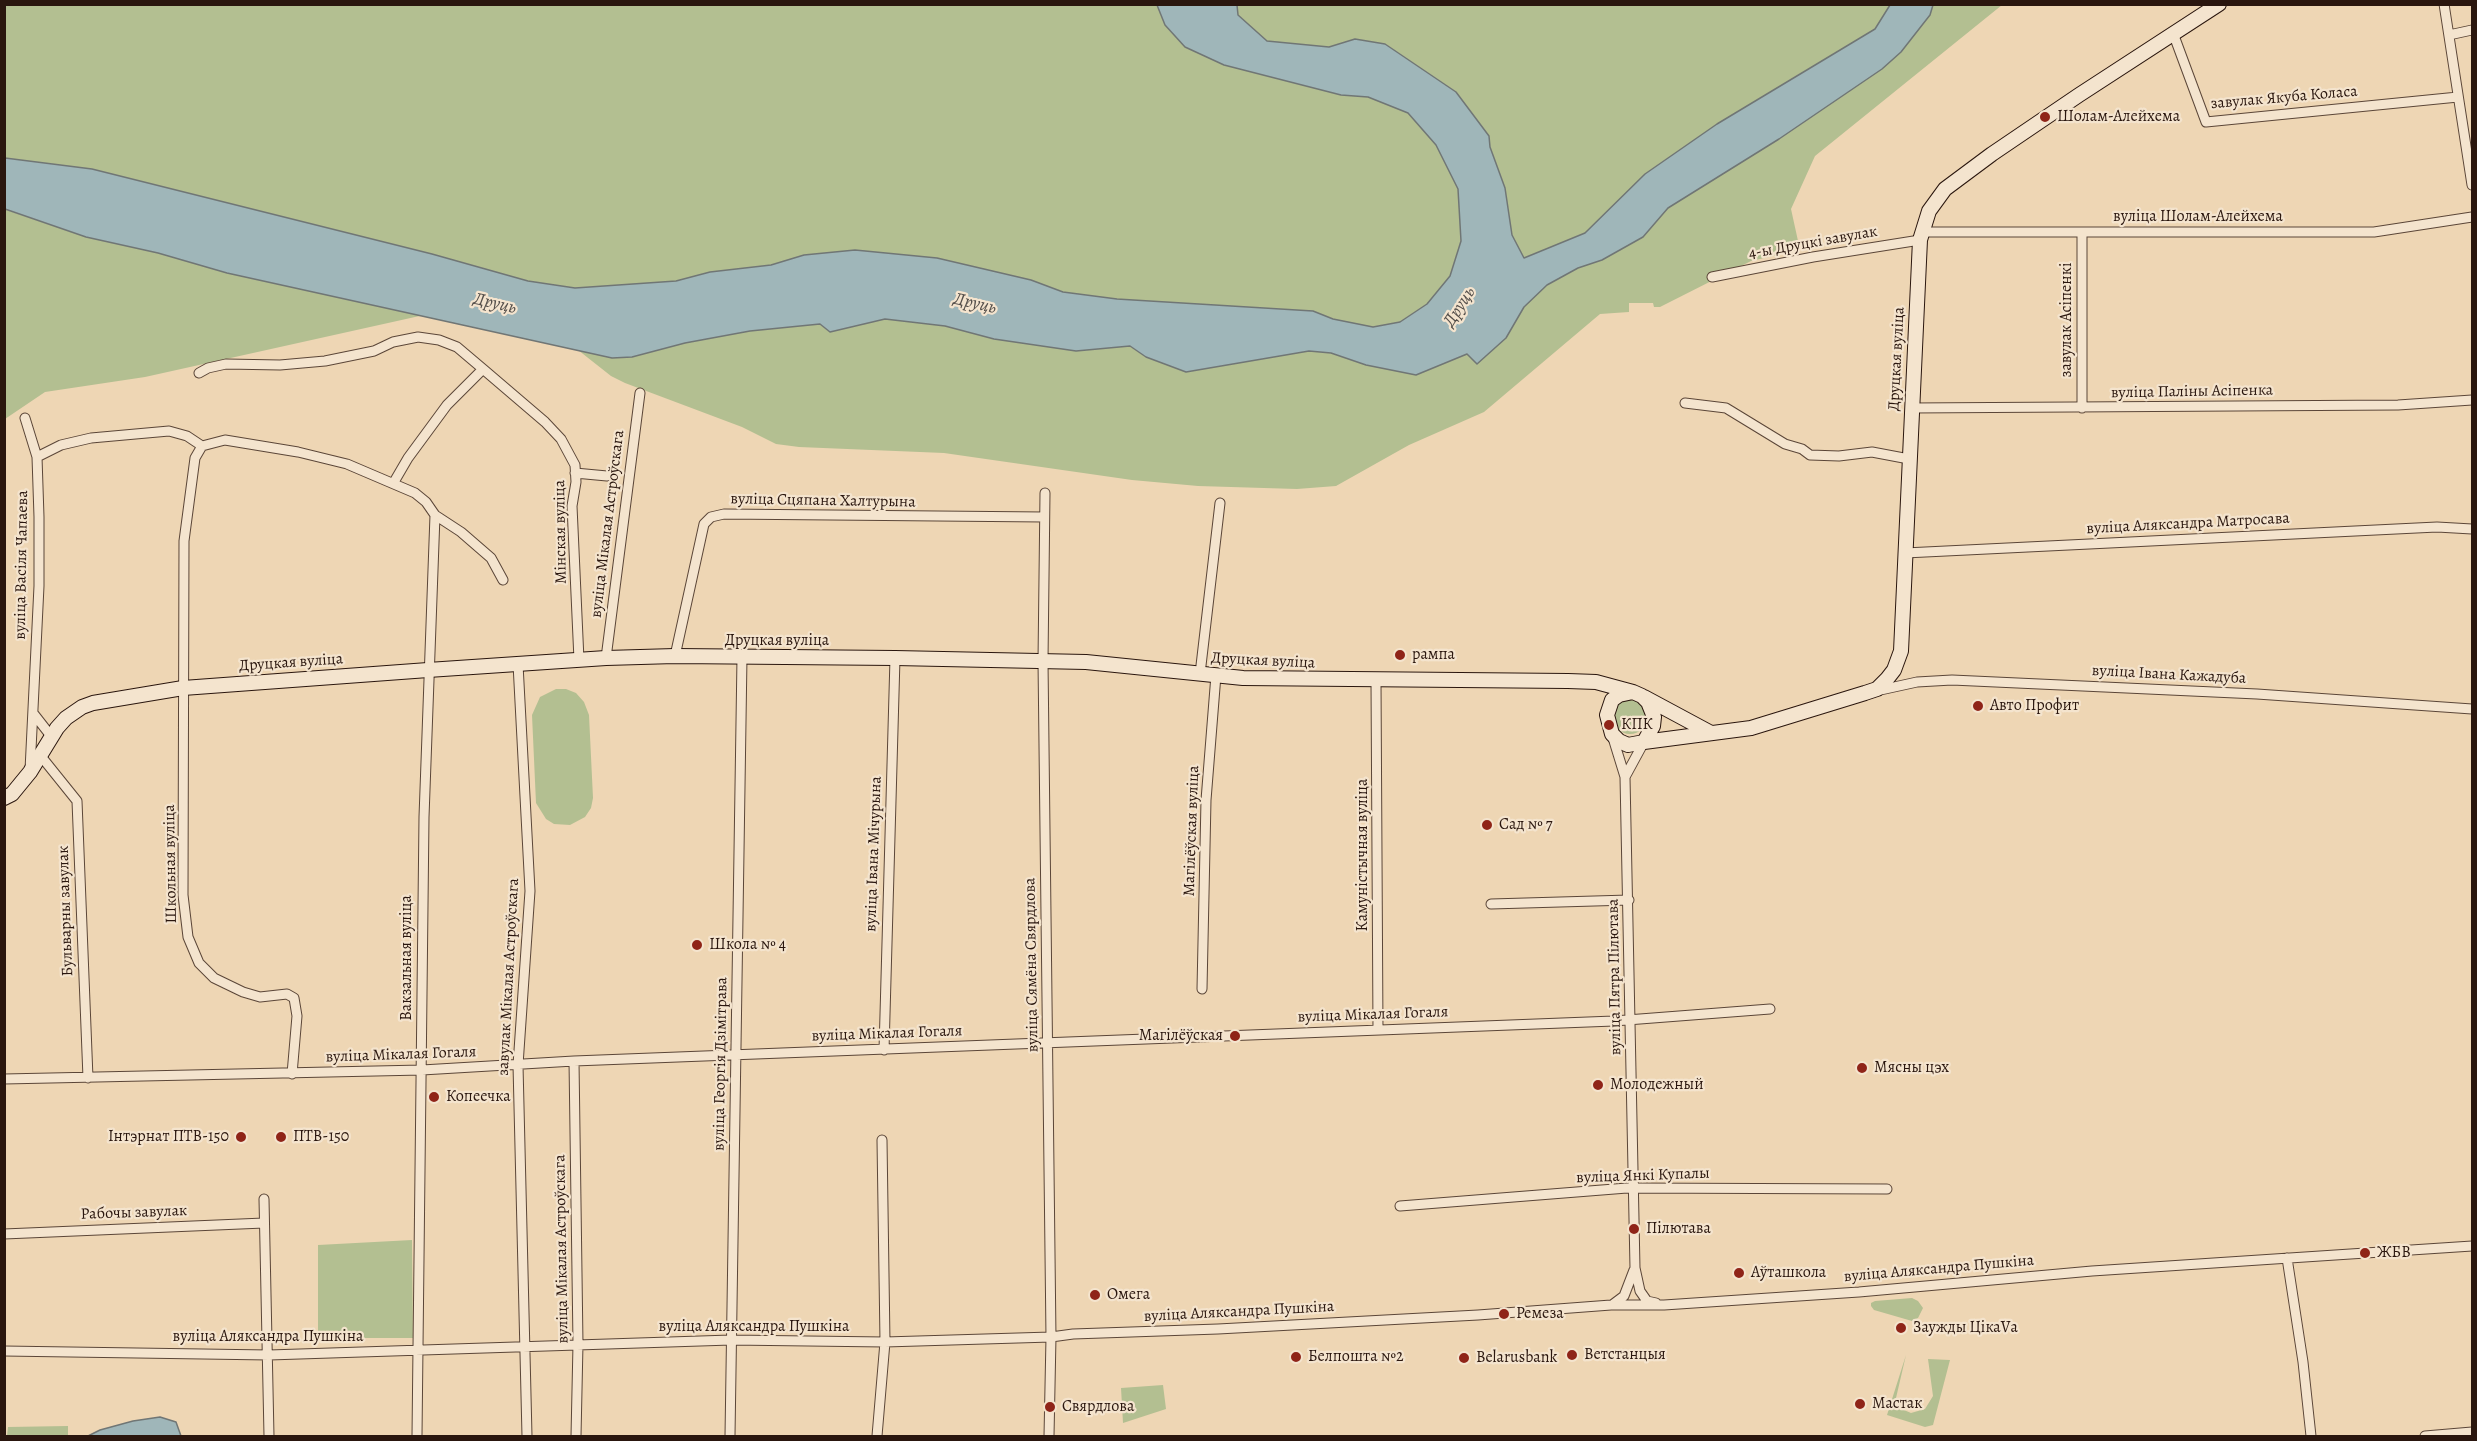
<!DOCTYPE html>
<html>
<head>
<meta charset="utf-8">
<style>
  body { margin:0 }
  #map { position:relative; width:2477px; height:1441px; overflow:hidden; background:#eed6b4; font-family:Alegreya,serif }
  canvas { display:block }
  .frame { position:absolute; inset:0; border:6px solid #2a160e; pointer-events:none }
</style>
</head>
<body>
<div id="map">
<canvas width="2477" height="1441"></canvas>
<div class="frame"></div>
</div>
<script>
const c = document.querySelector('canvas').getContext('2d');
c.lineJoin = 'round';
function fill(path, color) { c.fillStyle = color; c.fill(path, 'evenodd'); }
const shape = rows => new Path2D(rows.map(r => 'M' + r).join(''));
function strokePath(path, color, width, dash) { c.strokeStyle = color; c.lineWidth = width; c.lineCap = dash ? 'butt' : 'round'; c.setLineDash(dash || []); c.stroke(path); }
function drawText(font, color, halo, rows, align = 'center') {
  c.font = font + ' Alegreya,serif'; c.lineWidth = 4.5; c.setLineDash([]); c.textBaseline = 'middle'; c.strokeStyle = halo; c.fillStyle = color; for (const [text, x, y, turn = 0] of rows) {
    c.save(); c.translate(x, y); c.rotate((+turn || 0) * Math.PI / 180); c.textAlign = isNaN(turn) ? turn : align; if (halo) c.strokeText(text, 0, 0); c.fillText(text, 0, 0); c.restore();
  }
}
const green = shape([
  [5,5,1157,5,1165,25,1185,47,1224,65,1341,95,1368,97,1408,113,1436,145,1458,189,1461,241,1450,276,1427,304,1400,322,1373,327,1333,319,1312,311,1117,299,1063,292,1031,280,937,258,855,250,804,255,771,265,710,272,676,281,575,288,528,281,432,254,92,169,5,158],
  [1237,5,2002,5,1815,156,1791,209,1800,250,1751,261,1660,307,1654,307,1653,303,1629,303,1629,312,1600,314,1484,412,1409,445,1336,486,1297,489,1198,486,1132,480,944,453,799,447,776,444,742,427,625,383,611,376,578,350,612,358,632,357,685,343,750,331,820,324,830,332,885,319,945,326,994,339,1076,350,1130,346,1146,357,1186,372,1309,351,1331,353,1366,365,1416,375,1467,354,1524,258,1512,235,1505,188,1490,147,1489,136,1456,92,1385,44,1355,39,1329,47,1267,41,1238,15],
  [4,209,86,237,158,253,227,273,424,315,145,377,45,392,5,419],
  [556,689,566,689,576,693,584,702,589,715,593,798,591,808,585,817,570,825,554,824,546,819,536,803,532,715,540,697],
  '1613 717a17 17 0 1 1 34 0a17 17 0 1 1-34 0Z',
  [412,1240,413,1338,318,1338,318,1245],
  [1912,1298,1918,1301,1923,1308,1918,1318,1912,1321,1874,1310,1871,1306,1871,1303,1875,1301],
  [1906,1355,1896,1398,1904,1410,1911,1413,1925,1409,1933,1396,1928,1359,1950,1360,1933,1425,1925,1427,1887,1415],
  [1163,1385,1166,1409,1123,1423,1121,1388],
  [68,1426,68,1436,7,1436,8,1427]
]);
const water = shape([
  [1157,5,1237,5,1238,15,1267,41,1329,47,1355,39,1385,44,1456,92,1489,136,1490,147,1505,188,1512,235,1524,258,1585,233,1645,174,1717,124,1875,29,1890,5,1933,5,1930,15,1901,52,1882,69,1779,139,1668,208,1643,237,1602,260,1578,268,1547,285,1524,307,1506,338,1477,364,1467,354,1416,375,1366,365,1331,353,1309,351,1186,372,1146,357,1130,346,1076,351,994,339,945,326,885,319,830,332,820,324,750,331,685,343,632,357,612,358,227,273,158,253,86,237,5,209,5,158,92,169,432,254,528,281,575,288,676,281,710,272,771,265,804,255,855,250,937,258,1031,280,1063,292,1117,299,1313,311,1333,319,1373,327,1400,322,1427,304,1450,276,1461,241,1458,189,1436,145,1408,113,1368,97,1341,95,1224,65,1185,47,1165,25,1157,5],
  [160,1417,176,1422,181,1436,88,1436,100,1430,133,1421,160,1417]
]);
const minor = shape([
  [2444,4,2472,185],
  [2173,33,2206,122,2458,97],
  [2449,35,2472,30],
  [1921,232,2374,232,2472,217],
  [2082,232,2082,408],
  [1712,277,1813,257,1920,240],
  [199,373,208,368,226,364,280,365,325,361,374,351,393,342,418,337,439,340,457,347,483,369],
  [1685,403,1726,408,1785,444,1802,449,1810,455,1839,456,1872,452,1909,459],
  [1911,408,2398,405,2472,400],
  [25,418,37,457,39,517,39,586,30,770],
  [202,446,195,458,184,541,183,895,188,937,199,963,214,978,243,992,260,997,287,994,294,998,297,1016,292,1074],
  [37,457,61,445,91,438,169,431,187,436,202,446,225,440,298,452,347,464,415,493,426,502,435,515,461,532,491,558,503,580],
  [575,473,607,476],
  [394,482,408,458,447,405,483,369,545,422,561,439,575,465,576,482,572,506,579,660],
  [1045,493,1043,661,1051,1337,1049,1436],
  [1905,553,2437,527,2472,529],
  [675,656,704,524,711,517,724,514,1044,517],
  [606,658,640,393],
  [518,664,530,891,518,1065,527,1436],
  [1200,674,1220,503],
  [1376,681,1378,1030],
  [1876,691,1917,682,1952,680,2257,694,2472,709],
  [33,713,51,736],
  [1613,738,1625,777,1635,1268,1640,1291,1647,1301,1656,1303],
  [40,755,77,801,88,1078],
  [1625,777,1644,742],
  [1491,904,1629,900],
  [1202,989,1206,800,1216,675],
  [884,1050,895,658],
  [574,1061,578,1344,576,1436],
  [4,1079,422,1070,574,1061,1614,1021,1770,1009],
  [264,1199,269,1436],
  [1400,1206,1627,1188,1887,1189],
  [4,1234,264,1223],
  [2287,1258,2303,1362,2311,1436],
  [1612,1305,1624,1296,1634,1270],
  [4,1351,269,1355,731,1340,885,1342,1051,1337,1073,1334,1218,1329,1478,1315,1611,1305,1664,1305,1859,1292,2092,1271,2472,1246],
  [417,1436,424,817,435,515],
  [730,1436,742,657],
  [877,1436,885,1342,882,1140],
  [2425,1436,2472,1432]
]);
const secondary = shape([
  [1633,692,1642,696,1648,702,1654,717,1653,726,1644,742,1628,745,1619,741,1612,734,1607,715,1612,700,1619,695,1633,692],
  [1644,697,1711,733],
  [1644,742,1751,728,1865,693,1877,689,1887,679,1894,670,1901,651,1920,240,1929,211,1945,189,1992,154,2079,95,2219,4],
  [4,798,12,794,30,772,57,728,66,718,82,707,93,703,183,688,428,670,606,658,675,656,895,658,1086,662,1243,678,1568,681,1596,682,1633,692]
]);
const markers = [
  [2045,117,6,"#8f2418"],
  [1400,655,6,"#8f2418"],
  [1978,706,6,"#8f2418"],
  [1609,725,6,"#8f2418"],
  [1487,825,6,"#8f2418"],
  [697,945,6,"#8f2418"],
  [1235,1036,6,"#8f2418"],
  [1862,1068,6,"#8f2418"],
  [1598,1085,6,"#8f2418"],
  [434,1097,6,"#8f2418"],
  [241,1137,6,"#8f2418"],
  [281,1137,6,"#8f2418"],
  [1634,1229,6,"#8f2418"],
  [2365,1253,6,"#8f2418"],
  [1739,1273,6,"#8f2418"],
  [1095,1295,6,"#8f2418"],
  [1504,1314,6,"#8f2418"],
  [1901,1328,6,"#8f2418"],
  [1572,1355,6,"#8f2418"],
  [1296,1357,6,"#8f2418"],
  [1464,1358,6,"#8f2418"],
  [1860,1404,6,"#8f2418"],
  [1050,1407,6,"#8f2418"]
];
const streetNames = [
  ["завулак Якуба Коласа",2284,98,-5],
  ["вуліца Шолам-Алейхема",2198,217],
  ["4-ы Друцкі завулак",1813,243,-10],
  ["завулак Асіпенкі",2067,320,-90],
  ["Друцкая вуліца",1897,359,-87],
  ["вуліца Паліны Асіпенка",2192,392,-1],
  ["вуліца Сцяпана Халтурына",823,501,1],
  ["вуліца Мікалая Астроўскага",608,524,-83],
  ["вуліца Аляксандра Матросава",2188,524,-3],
  ["Мінская вуліца",561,532,-91],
  ["вуліца Васіля Чапаева",22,565,-89],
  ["Друцкая вуліца",777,641],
  ["Друцкая вуліца",1263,661,3],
  ["Друцкая вуліца",291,663,-4],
  ["вуліца Івана Кажадуба",2169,675,3],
  ["Магілёўская вуліца",1192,831,-88],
  ["вуліца Івана Мічурына",874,854,-88],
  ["Камуністычная вуліца",1363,855,-90],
  ["Школьная вуліца",171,864,-91],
  ["Бульварны завулак",66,911,-92],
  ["Вакзальная вуліца",407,958,-90],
  ["вуліца Сямёна Свярдлова",1032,965,-91],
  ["завулак Мікалая Астроўскага",509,977,-87],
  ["вуліца Пятра Пілютава",1615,977,-91],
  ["вуліца Мікалая Гогаля",1373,1015,-2],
  ["вуліца Мікалая Гогаля",887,1034,-2],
  ["вуліца Мікалая Гогаля",401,1055,-2],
  ["вуліца Георгія Дзімітрава",721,1064,-89],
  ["вуліца Янкі Купалы",1643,1176,-2],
  ["Рабочы завулак",134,1213,-2],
  ["вуліца Мікалая Астроўскага",562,1249,-91],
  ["вуліца Аляксандра Пушкіна",1939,1269,-5],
  ["вуліца Аляксандра Пушкіна",1239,1312,-3],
  ["вуліца Аляксандра Пушкіна",754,1327],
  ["вуліца Аляксандра Пушкіна",268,1337]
];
const poiNames = [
  ["Шолам-Алейхема",2057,117],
  ["рампа",1412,655],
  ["Авто Профит",1990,706],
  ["КПК",1621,725],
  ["Сад № 7",1499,825],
  ["Школа № 4",709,945],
  ["Магілёўская",1223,1036,"right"],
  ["Мясны цэх",1874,1068],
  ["Молодежный",1610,1085],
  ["Копеечка",446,1097],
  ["Інтэрнат ПТВ-150",229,1137,"right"],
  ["ПТВ-150",293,1137],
  ["Пілютава",1646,1229],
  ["ЖБВ",2377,1253],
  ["Аўташкола",1751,1273],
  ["Омега",1107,1295],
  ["Ремеза",1516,1314],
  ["Заужды ЦікаVа",1913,1328],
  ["Ветстанцыя",1584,1355],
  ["Белпошта №2",1308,1357],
  ["Belarusbank",1476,1358],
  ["Мастак",1872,1404],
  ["Свярдлова",1062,1407]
];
const waterNames = [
  ["Друць",495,304,13],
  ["Друць",975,304,13],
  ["Друць",1460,307,-57]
];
fill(green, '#b3bf91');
fill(water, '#9fb6b9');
strokePath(water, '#707675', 1.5);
strokePath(minor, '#5b4638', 11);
strokePath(secondary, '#2a160e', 16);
strokePath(minor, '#f4e4ce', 9);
strokePath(secondary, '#f4e4ce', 14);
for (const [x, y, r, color] of markers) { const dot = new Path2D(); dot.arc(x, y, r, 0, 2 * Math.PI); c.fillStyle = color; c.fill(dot); strokePath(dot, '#f4e4ce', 2); }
drawText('16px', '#2a160e', '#f4e4ce', streetNames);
drawText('16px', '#2a160e', '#f4e4ce', poiNames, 'left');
drawText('italic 18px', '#534e4a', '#f4e4ce', waterNames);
</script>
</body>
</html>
